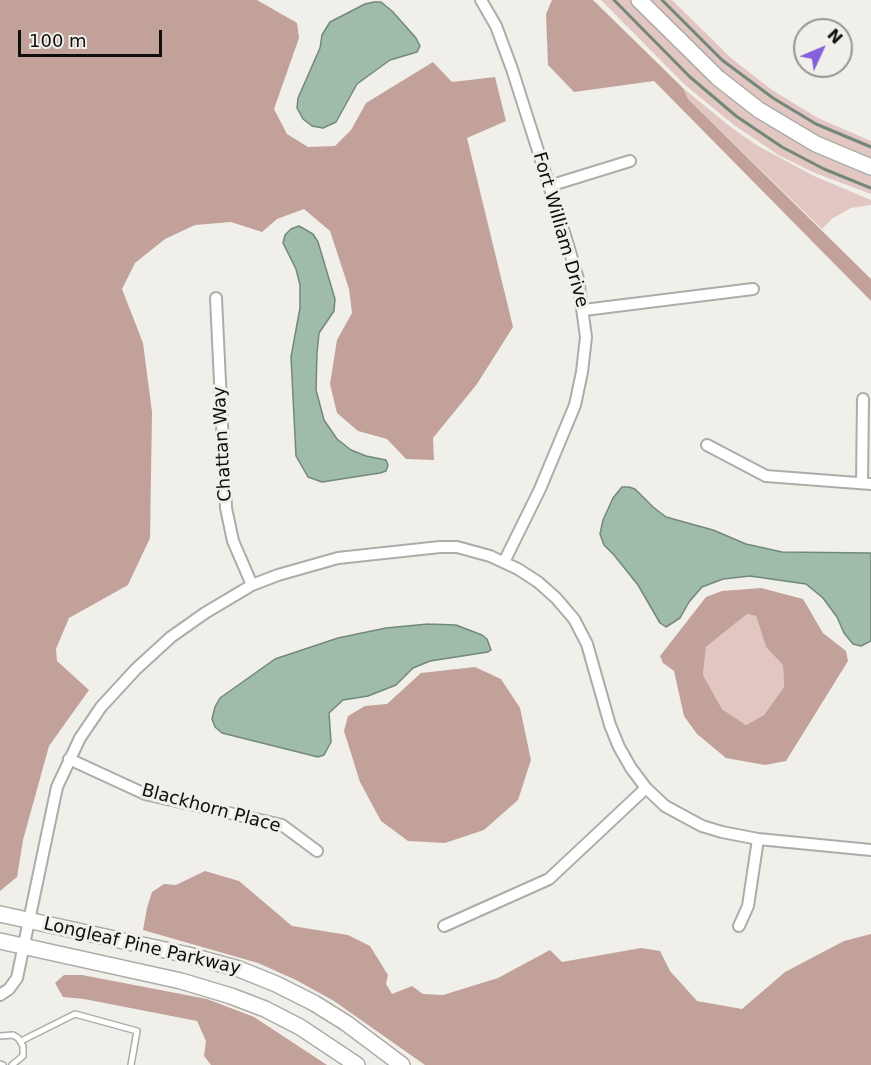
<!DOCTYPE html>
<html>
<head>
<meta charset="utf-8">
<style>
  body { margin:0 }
  #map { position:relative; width:871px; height:1065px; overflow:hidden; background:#f0efea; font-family:"DejaVu Sans",sans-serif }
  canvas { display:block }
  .north { position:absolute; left:793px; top:18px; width:60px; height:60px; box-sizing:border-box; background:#f0efea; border:2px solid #969592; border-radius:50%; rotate:46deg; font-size:16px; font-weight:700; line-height:24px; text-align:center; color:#0f0f0d }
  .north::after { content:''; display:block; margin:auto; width:21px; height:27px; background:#8361dc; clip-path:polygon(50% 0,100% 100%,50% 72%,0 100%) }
  .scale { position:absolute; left:18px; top:30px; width:144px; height:27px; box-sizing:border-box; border:3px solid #0f0f0d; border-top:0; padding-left:8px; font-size:18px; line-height:21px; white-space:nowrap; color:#0f0f0d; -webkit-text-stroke:4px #f0efea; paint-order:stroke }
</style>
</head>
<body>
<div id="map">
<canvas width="871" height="1065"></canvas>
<div class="north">N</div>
<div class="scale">100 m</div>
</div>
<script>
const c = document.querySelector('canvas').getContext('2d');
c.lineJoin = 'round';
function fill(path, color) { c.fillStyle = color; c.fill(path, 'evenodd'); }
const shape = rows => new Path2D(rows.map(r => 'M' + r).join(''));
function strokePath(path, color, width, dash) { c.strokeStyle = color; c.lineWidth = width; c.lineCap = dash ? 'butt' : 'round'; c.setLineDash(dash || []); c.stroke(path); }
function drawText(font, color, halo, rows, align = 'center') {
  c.font = font + ' "DejaVu Sans",sans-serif'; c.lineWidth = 6; c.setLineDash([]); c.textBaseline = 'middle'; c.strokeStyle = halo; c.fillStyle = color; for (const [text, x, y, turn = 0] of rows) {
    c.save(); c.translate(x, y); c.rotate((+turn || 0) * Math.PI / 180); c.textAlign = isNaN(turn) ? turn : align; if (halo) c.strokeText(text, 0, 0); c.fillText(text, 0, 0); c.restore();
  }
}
const green = shape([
  [601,0,633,0,705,72,871,174,871,194,815,173,780,156,734,125,685,85],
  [646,0,672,0,731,58,772,90,818,118,871,141,871,159,822,140,741,90],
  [683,88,732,128,758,146,814,176,871,200,871,205,851,208,833,218,822,229,688,99],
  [747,614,756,616,766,647,783,665,784,687,764,715,746,725,722,709,703,675,706,647]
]);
const forest = shape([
  [0,0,257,0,297,23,299,38,274,109,287,134,308,147,335,146,351,130,366,103,433,62,452,82,495,77,506,121,467,138,513,327,477,384,433,438,434,460,406,459,387,439,358,431,337,413,330,384,337,340,352,313,349,289,330,231,304,209,277,219,262,232,231,222,195,225,165,239,135,263,122,289,143,343,152,412,150,538,128,585,69,618,56,649,57,661,89,690,49,746,23,840,17,877,0,891],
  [552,0,593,0,683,88,688,99,871,279,871,301,654,81,574,92,548,65,546,14],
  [761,588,803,599,823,633,846,651,848,661,786,761,765,765,726,758,697,734,684,716,674,671,663,663,660,656,706,597,722,591],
  [747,614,756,616,766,647,783,665,784,687,764,715,746,725,722,709,703,675,706,647],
  [475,667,501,679,520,708,531,760,518,800,484,830,445,843,408,841,381,821,360,782,344,731,348,716,365,706,387,704,421,673],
  [205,871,239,881,292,926,348,935,370,946,388,975,386,984,392,994,412,986,423,994,443,995,498,978,550,950,562,962,641,948,660,951,670,971,697,1001,742,1009,785,972,844,941,871,934,871,1065,425,1065,334,1001,296,980,258,963,143,930,147,908,152,892,164,884,176,885],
  [64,975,82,975,207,999,254,1017,327,1065,211,1065,204,1056,206,1041,197,1021,84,999,63,997,55,983]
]);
const water = shape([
  [374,2,381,2,392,11,416,38,420,46,417,52,390,60,357,84,336,122,323,128,312,126,303,119,297,108,298,98,320,48,322,35,330,22,365,4,374,2],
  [299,226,313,234,318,242,335,299,334,311,319,333,317,353,316,390,324,420,337,439,351,450,366,456,386,460,388,465,386,471,380,473,322,482,308,477,296,456,291,357,300,308,300,285,296,269,283,243,285,235,291,229,299,226],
  [622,487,629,487,635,489,653,507,666,517,713,530,746,544,782,552,871,553,871,641,861,646,853,644,844,633,837,617,823,598,806,584,750,576,723,579,702,587,689,602,680,618,666,627,660,623,638,585,614,555,604,545,600,534,603,520,613,498,622,487],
  [428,624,456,625,482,635,487,639,491,650,488,652,430,661,413,668,396,685,368,696,343,700,329,713,331,742,324,755,318,757,222,733,215,727,212,719,215,707,220,698,275,659,338,638,386,628,428,624]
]);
const stream = shape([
  [614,0,690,77,736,116,782,147,824,169,871,188],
  [662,0,722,60,773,98,816,124,871,147]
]);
const lane = shape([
  [0,1036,13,1035,18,1038,23,1046,23,1056,12,1065],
  [21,1041,75,1014,137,1031,131,1065],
  [0,1064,3,1065]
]);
const street = shape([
  [481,0,496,26,512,69,568,245,578,279,586,337,582,372,575,405,540,489,504,562],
  [549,186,630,161],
  [216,298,226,508,233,541,252,585],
  [584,310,753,289],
  [707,445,766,476,871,484],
  [862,483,863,399],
  [69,759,145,794,282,825,317,851],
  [444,926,549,879,646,788],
  [739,926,748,906,758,839],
  [0,995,9,989,17,978,57,787,80,738,101,707,136,669,171,637,205,613,252,585,278,575,338,558,440,547,457,547,490,556,518,569,538,582,556,598,574,619,587,644,610,725,619,747,631,768,646,788,665,806,702,826,722,832,758,839,871,850]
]);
const secondary = shape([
  [639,0,718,78,759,110,816,144,871,167],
  [0,914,188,955,239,969,276,984,314,1003,346,1023,402,1065],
  [0,941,181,981,231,996,265,1009,300,1027,357,1065]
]);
const streetNames = [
  ["Fort William Drive",560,230,74],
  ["Chattan Way",223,444,-93],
  ["Blackhorn Place",211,809,15],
  ["Longleaf Pine Parkway",142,947,13]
];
fill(green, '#e1c6c1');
fill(forest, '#c3a19b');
fill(water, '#9ebca9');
strokePath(water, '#73887a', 1.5);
strokePath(stream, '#73887a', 3);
strokePath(lane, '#adaca8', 8);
strokePath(street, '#adaca8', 14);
strokePath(secondary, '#adaca8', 18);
strokePath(lane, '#fff', 5);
strokePath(street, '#fff', 10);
strokePath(secondary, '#fff', 15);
drawText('18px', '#0f0f0d', '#f0efea', streetNames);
</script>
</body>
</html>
